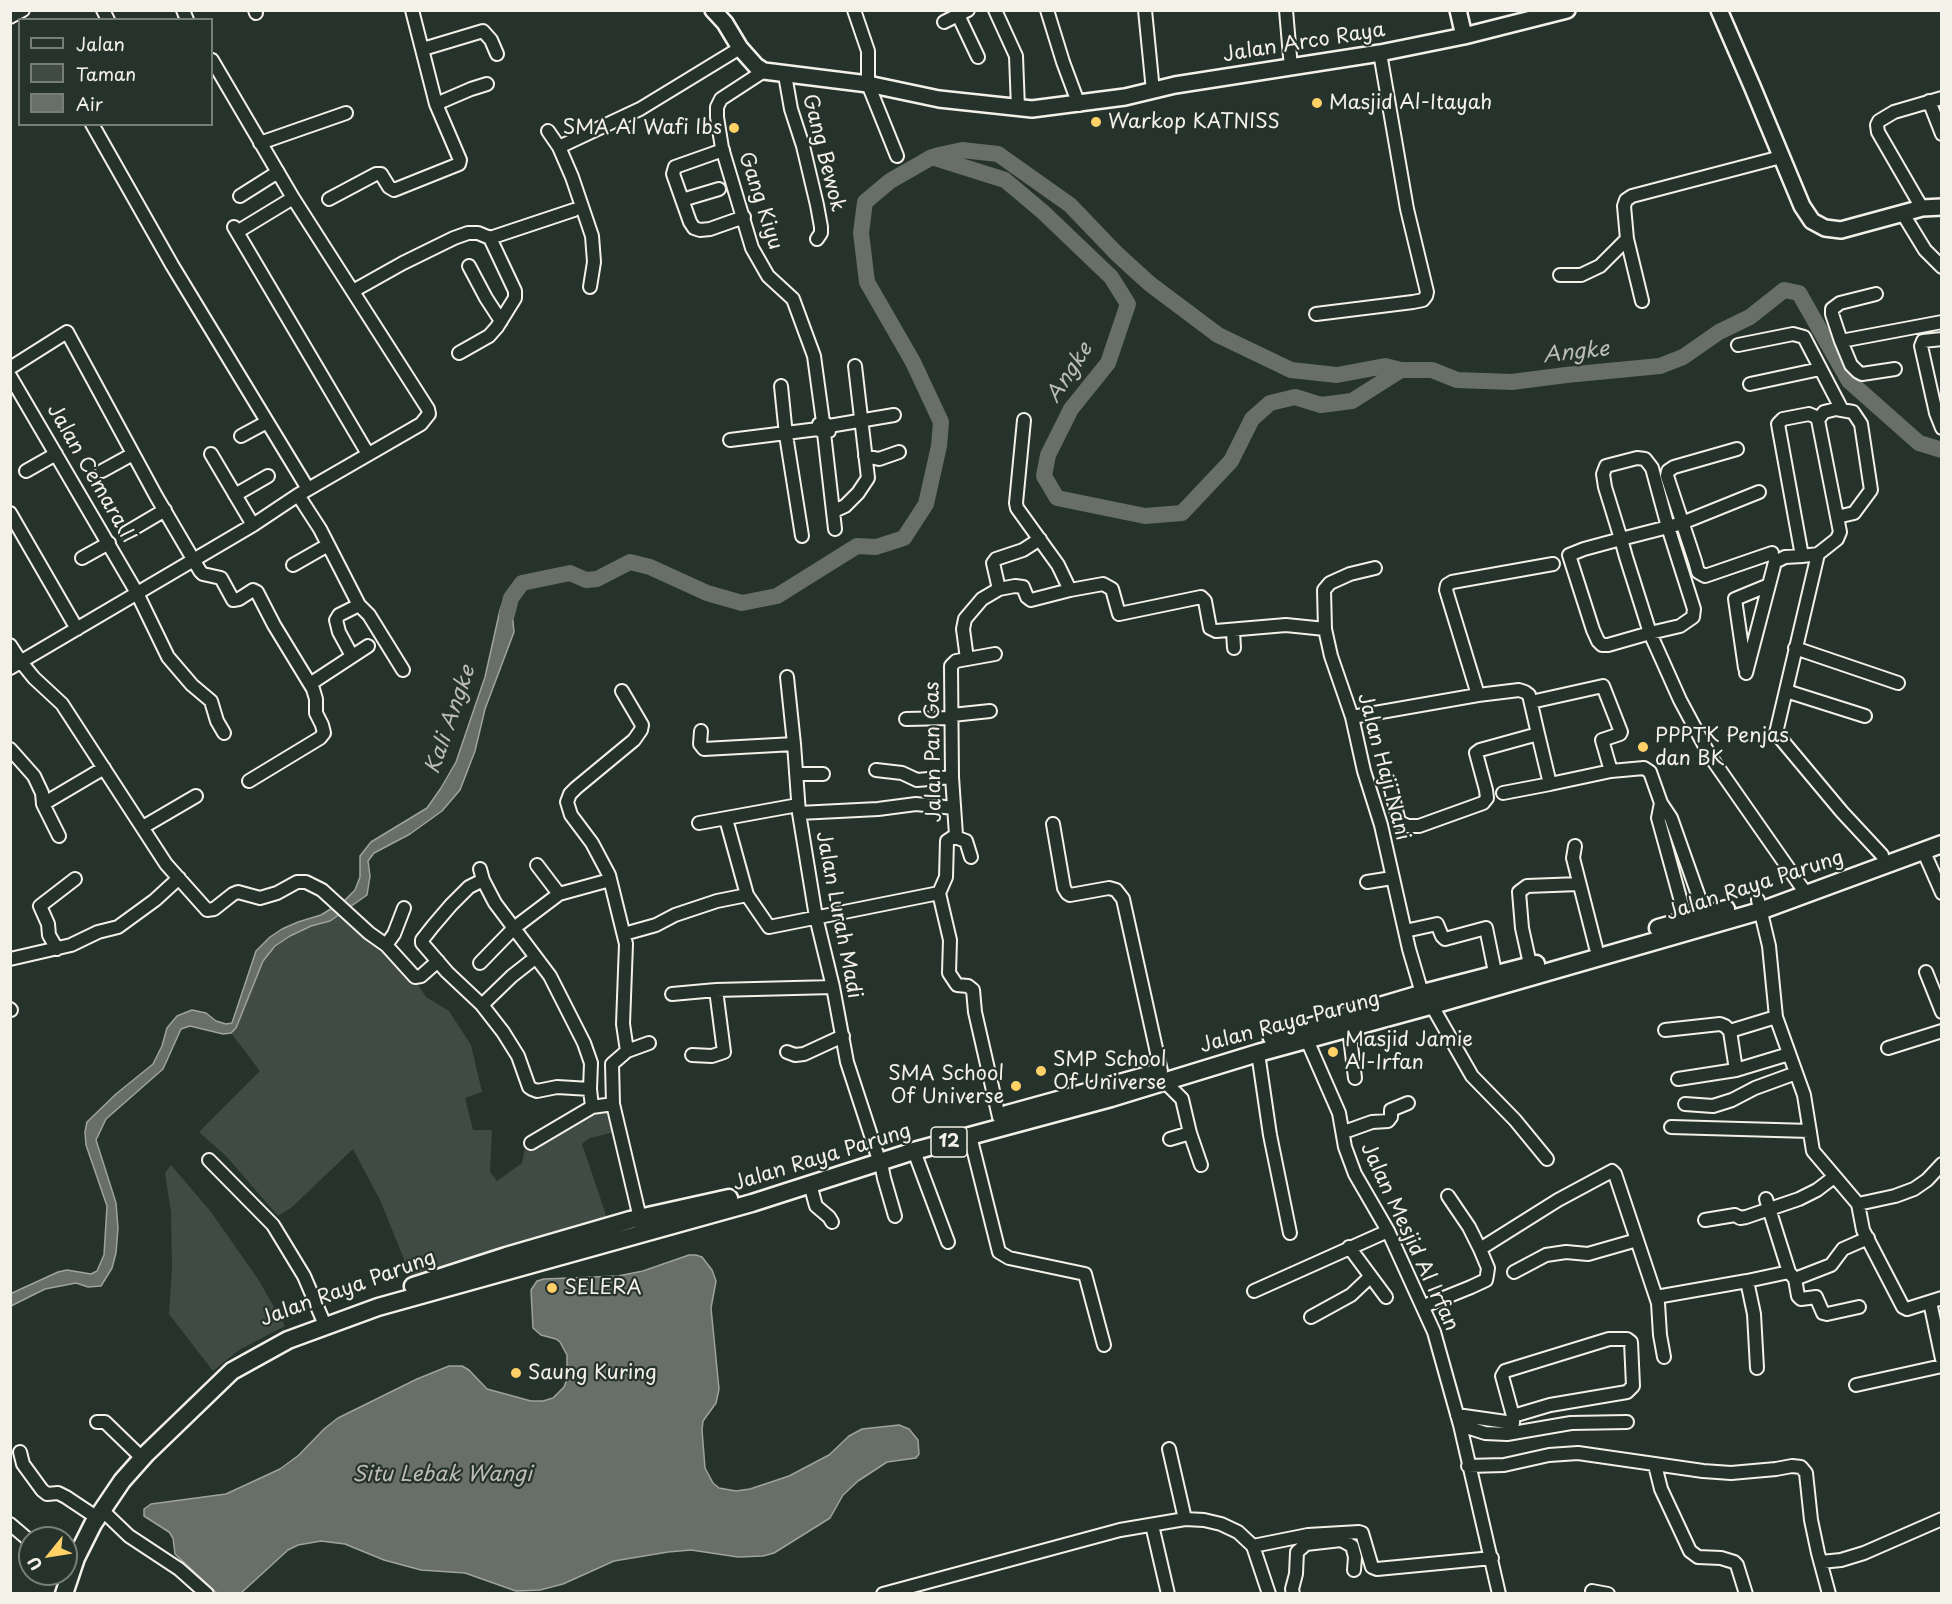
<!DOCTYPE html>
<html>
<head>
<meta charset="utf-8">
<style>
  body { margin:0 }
  #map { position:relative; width:1952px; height:1604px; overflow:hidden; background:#26332d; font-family:"Playpen Sans",sans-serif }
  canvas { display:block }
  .frame { position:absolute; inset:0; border:12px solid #f4f1e8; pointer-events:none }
  .legend { position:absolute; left:18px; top:18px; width:195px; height:108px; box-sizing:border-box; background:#26332d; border:2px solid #787f78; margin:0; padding:8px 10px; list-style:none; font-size:18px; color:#f4f1e8 }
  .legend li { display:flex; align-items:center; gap:12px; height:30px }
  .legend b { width:30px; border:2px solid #787f78 }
  .north { position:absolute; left:18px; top:1526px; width:60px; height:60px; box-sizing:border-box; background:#26332d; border:2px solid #787f78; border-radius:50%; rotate:240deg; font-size:16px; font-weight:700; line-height:24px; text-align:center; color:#f4f1e8 }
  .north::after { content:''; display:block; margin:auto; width:21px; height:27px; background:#ffd166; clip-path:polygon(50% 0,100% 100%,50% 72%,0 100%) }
</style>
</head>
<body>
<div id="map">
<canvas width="1952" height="1604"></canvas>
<div class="frame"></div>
<ul class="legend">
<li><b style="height:8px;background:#26332d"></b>Jalan</li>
<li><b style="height:16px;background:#414b45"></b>Taman</li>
<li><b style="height:16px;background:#676f68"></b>Air</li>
</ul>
<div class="north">U</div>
</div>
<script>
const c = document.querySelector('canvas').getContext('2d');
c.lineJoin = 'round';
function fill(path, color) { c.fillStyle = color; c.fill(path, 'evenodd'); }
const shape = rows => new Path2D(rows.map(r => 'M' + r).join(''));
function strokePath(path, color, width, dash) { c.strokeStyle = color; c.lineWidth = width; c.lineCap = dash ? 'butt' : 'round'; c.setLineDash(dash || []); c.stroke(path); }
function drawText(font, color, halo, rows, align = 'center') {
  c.font = font + ' "Playpen Sans",sans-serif'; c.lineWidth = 4.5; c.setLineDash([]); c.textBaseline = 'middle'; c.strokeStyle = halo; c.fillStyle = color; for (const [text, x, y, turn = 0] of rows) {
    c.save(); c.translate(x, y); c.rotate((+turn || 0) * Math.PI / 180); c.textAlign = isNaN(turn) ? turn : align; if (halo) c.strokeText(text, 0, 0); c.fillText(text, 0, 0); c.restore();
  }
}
const green = shape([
  [343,913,412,975,426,997,449,1011,471,1045,482,1092,465,1098,473,1130,492,1130,490,1172,497,1181,522,1163,527,1137,570,1112,587,1107,608,1106,614,1132,590,1138,582,1144,608,1221,490,1251,411,1276,380,1200,353,1149,291,1208,278,1216,226,1156,199,1132,260,1071,231,1033,236,1028,263,961,275,946,290,936,311,926,330,921],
  [171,1165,211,1212,258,1279,285,1326,239,1350,213,1371,169,1314,172,1267,171,1212,165,1173]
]);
const water = shape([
  [507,592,518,597,512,612,514,632,485,709,475,751,460,790,442,811,410,834,374,853,368,861,370,876,367,895,330,921,311,926,290,936,275,946,263,961,236,1028,231,1033,223,1034,190,1026,181,1029,163,1069,106,1119,96,1140,116,1203,118,1228,116,1253,112,1268,101,1286,88,1287,76,1283,45,1289,11,1306,10,1294,58,1272,67,1270,91,1274,97,1271,104,1255,107,1206,86,1145,85,1132,87,1122,116,1094,153,1064,162,1046,167,1028,177,1016,192,1010,206,1013,216,1021,226,1024,232,1023,256,951,270,937,282,929,298,922,321,915,345,900,355,890,360,877,360,856,371,842,427,808,441,788,456,762,485,677,500,610,507,592],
  [689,1255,696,1255,702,1257,712,1270,716,1281,711,1308,719,1389,716,1403,703,1421,702,1430,705,1468,713,1483,719,1488,736,1491,750,1489,789,1476,829,1455,849,1436,862,1429,899,1425,909,1429,918,1440,919,1454,916,1458,887,1462,858,1481,843,1495,830,1518,774,1553,763,1556,738,1557,691,1550,668,1552,614,1561,563,1584,540,1590,516,1591,465,1573,421,1570,384,1560,345,1544,321,1541,298,1545,288,1550,241,1593,217,1593,175,1554,173,1538,169,1532,144,1516,144,1509,151,1504,226,1494,280,1469,299,1455,324,1429,338,1418,417,1379,449,1366,462,1366,469,1370,487,1389,531,1401,543,1401,553,1398,564,1387,567,1379,567,1355,560,1342,556,1339,541,1335,533,1328,531,1290,537,1281,544,1279,618,1276,643,1271,689,1255]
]);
const river = shape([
  [935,156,962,150,998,154,1070,205,1117,254,1150,284,1218,335,1291,370,1337,375,1385,366,1401,370],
  [507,614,511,598,522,583,570,573,586,580,597,579,630,562,650,567,707,593,742,603,777,596,857,546,876,547,904,538,926,504,939,446,941,422,913,362,867,282,861,233,865,202,890,181,932,157,1005,180,1043,212,1111,277,1128,304,1108,363,1071,409,1048,455,1044,476,1057,498,1145,516,1182,513,1231,461,1252,419,1270,403,1295,397,1321,405,1352,401,1401,370,1432,370,1457,380,1512,382,1566,375,1660,366,1683,357,1719,332,1750,317,1784,290,1799,293,1849,381,1919,443,1942,450]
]);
const minor = shape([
  [103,10,108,20],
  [183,10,187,20],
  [255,10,256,13],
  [854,10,868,51,868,84,897,156],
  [995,10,1016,56,1018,108],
  [1047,10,1063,62,1079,105],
  [1145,10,1153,91],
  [1286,10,1291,68],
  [958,15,978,57],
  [10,17,23,10],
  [944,22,968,10],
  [423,49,483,31,491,40,497,54],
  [764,71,721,99,717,107,717,117,722,148,752,248,768,276,793,299,814,356,823,422],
  [785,75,791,109,803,146,817,205,821,227,821,233,817,239],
  [1929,101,1942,134],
  [436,104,471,89,487,84],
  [92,124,172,265,308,489],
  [548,131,559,147,572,177,592,236,594,262,590,287],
  [260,143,346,113],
  [559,147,640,109,740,48],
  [723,150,675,167,673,174,690,222,694,228,700,230,710,229,744,217],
  [240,196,278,172],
  [329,199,376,174,381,174,389,187,394,190,459,164,460,160,436,104,412,10],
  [682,200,719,189],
  [1922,208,1878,132,1877,125,1879,121,1894,112,1942,98],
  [1903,214,1925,250,1942,267],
  [234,227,368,454],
  [237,232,293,198],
  [490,238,574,210],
  [1627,239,1642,301],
  [469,266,486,298,501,321],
  [1560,275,1581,275,1600,266,1627,239,1624,206,1626,200,1632,196,1781,157],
  [353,291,403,263,454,238,468,233,478,233,490,238,515,291,515,298,497,327,489,336,459,353],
  [1876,294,1840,303,1832,309,1832,314,1841,341,1942,322],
  [1316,314,1413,302,1423,300,1426,296,1427,292,1407,209,1380,53],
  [1942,339,1923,341,1921,346,1936,413,1942,428],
  [1841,341,1851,365,1858,372,1862,374,1895,369],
  [1738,345,1793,334,1804,337,1842,410],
  [10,368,67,332,156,496,200,571,203,574,221,578,233,600,239,599,253,590,257,592,274,625,313,689,316,699,316,713,322,725,324,733,320,738,249,781],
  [10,376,137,593,168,657,192,685,211,701,217,721,224,733],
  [1750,384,1820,369],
  [781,386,786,435,802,536],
  [1024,420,1016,503,1017,508,1058,565,1070,590],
  [1818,420,1824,412,1836,409,1853,412,1861,424,1871,490,1854,513,1837,517],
  [829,426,829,431,824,433,818,429,819,424,823,422,829,426,894,415],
  [824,433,835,529],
  [241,436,267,422],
  [730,440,818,429],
  [1737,449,1674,467,1668,471,1667,476,1695,561,1698,572,1705,576,1772,553],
  [211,454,253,525],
  [865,456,879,459,899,452],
  [26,471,56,454],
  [102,471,133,454],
  [1759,492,1682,523,1668,527,1621,539,1584,549,1569,555,1593,630,1598,641,1602,645,1608,645,1650,633,1680,626,1693,617,1694,609,1668,527,1652,468,1645,459,1637,458,1606,466,1603,474,1605,487,1621,539,1626,557,1650,633,1680,700,1710,756,1805,892],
  [235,495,268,476],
  [298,495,320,529,359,605],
  [834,511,845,506,858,493,868,478,855,366],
  [10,513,77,629],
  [126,533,165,510],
  [1818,554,1776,733,1842,812,1882,855],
  [82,558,109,543],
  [293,565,328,545],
  [1375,568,1350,574,1330,583,1324,590,1325,629,1331,656,1352,717,1364,771,1381,825,1409,949,1424,1000],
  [999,589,993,563,996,559,1023,550,1040,539],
  [1233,631,1234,648],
  [10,645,21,662,34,678,62,704,166,864,207,910,214,909,233,894,238,892,260,898,277,893,297,882,306,882,322,890,369,933,386,945,415,977,421,976,438,961],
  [1795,648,1898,683],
  [995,654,956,661,951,666,952,777,956,835,947,841,946,877,939,893,950,940,949,973,957,985,968,986,973,990,975,1012,999,1117],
  [352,656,339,632,336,620,339,615,359,605,369,615,403,670],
  [967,659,963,629,965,619,982,599,999,589,1015,586,1023,587,1027,597,1031,600,1070,590,1103,584,1112,589,1119,614,1201,597,1205,601,1210,628,1216,631,1286,625,1325,629],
  [10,668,253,525,298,495,421,424,429,414,428,409,293,198,212,60],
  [1745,668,1735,599,1769,585],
  [1746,673,1775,562,1785,557,1802,556,1818,554,1837,539,1840,532,1818,420,1816,417,1809,414,1783,419,1778,424,1802,556],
  [787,677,794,744,799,813,816,917,833,987,847,1062,877,1154],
  [310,684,368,646],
  [1786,691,1865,716],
  [1478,695,1446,590,1447,585,1452,582,1553,564],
  [1531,702,1603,686,1621,732,1620,734,1602,740,1611,771],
  [952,715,990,711],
  [1352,717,1478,695,1519,690,1525,692,1529,695,1538,734],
  [906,719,952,718],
  [701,731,700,744,704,749,794,744],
  [10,749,34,776,42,793,43,804,59,836],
  [876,770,902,773,917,780,952,777],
  [796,774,823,774],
  [1389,781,1399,822,1408,826,1419,826,1483,803,1487,798,1486,790,1476,753,1480,750,1538,734,1550,784,1611,771,1644,768,1650,772,1661,803,1671,818,1707,920],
  [1503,793,1550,784],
  [1661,803,1658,818,1688,927],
  [43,804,104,768],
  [799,813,878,809,916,804,954,808],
  [726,819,747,895,769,927,939,893],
  [699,823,798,805],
  [1053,824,1064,888,1067,893,1070,895,1109,888,1116,890,1123,899,1161,1071],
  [143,827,196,796],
  [955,837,966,841,971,857],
  [1575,846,1573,858,1596,948],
  [1923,850,1942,893],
  [537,865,559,894],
  [480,869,483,880,495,903,550,976,584,1043,591,1063,590,1089,592,1107],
  [483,880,469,887,451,905,433,926,422,940,422,943,447,972,482,1005,503,1032,518,1056,529,1087,532,1089,537,1091,557,1087,590,1089],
  [1367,882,1392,878],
  [1758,900,1769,946,1776,1017,1804,1095,1813,1151,1858,1204,1895,1196,1914,1189,1927,1180,1942,1164],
  [1405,931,1437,924,1442,936,1445,939,1486,928,1497,982],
  [624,934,656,925,675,915,717,901,747,895],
  [386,945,394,934,404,908],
  [57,949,49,935,48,924,40,906,75,879],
  [10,959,71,945,98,932,118,927,155,900,179,878],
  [480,963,514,928,559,894,610,880],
  [1926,972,1942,1012],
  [1532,973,1522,928,1519,892,1527,886,1579,884],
  [672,994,716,990,833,987],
  [482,1005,512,976,535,958],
  [1432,1006,1472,1076,1515,1120,1547,1159],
  [10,1009,11,1010],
  [1349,1029,1355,1078],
  [1665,1030,1720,1024,1725,1026,1730,1031,1736,1070],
  [1730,1031,1776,1017],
  [1307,1040,1339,1113,1345,1147,1355,1174,1388,1231,1434,1332,1460,1425,1499,1594],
  [1888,1048,1942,1031],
  [627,1051,649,1043],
  [787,1052,795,1055,804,1054,843,1036],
  [1258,1053,1270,1135,1290,1233],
  [692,1055,712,1056,724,1052,716,990],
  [1678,1079,1736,1070,1789,1054],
  [1163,1080,1182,1099,1190,1133,1201,1165],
  [613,1104,612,1064,627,1051,623,1024,626,944,609,875,592,843,571,815,567,802,570,794,576,788,634,740,641,730,642,725,622,691],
  [1685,1104,1713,1106,1732,1100,1755,1088,1796,1073],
  [1671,1127,1810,1131],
  [1344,1132,1372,1122,1388,1121,1391,1117,1391,1110,1408,1103],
  [970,1136,999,1252,1009,1258,1085,1274,1104,1345],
  [1170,1139,1190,1133],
  [531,1143,592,1107,613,1104,640,1218],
  [914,1151,948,1242],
  [209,1160,273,1225,304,1276,322,1318],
  [881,1163,884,1178,895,1216],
  [810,1184,816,1206,829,1217,832,1222],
  [1766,1199,1789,1272,1794,1278],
  [1858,1204,1863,1230,1903,1307,1907,1309,1942,1298],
  [1705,1220,1735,1215,1740,1218,1746,1217,1799,1199,1817,1190,1834,1177],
  [1349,1247,1386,1297],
  [1480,1249,1558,1200,1612,1171,1615,1174,1658,1303,1660,1335,1664,1357],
  [1514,1272,1546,1255,1566,1252,1588,1254,1637,1240],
  [1747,1281,1754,1314,1757,1368],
  [1254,1291,1388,1231],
  [1656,1297,1747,1281,1789,1272],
  [1930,1302,1942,1359],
  [1424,1306,1471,1287,1486,1280,1487,1275,1488,1268,1480,1249,1469,1227,1448,1196],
  [1859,1307,1827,1314,1823,1313,1816,1297,1801,1299,1798,1296,1795,1279,1831,1265,1843,1249,1868,1238],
  [1311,1317,1351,1295,1370,1277],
  [1856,1385,1942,1366],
  [1457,1415,1513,1423],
  [97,1422,105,1422,137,1453],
  [1460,1425,1485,1433,1507,1434,1513,1423,1513,1416,1550,1405,1627,1392,1633,1386,1631,1342,1627,1339,1609,1339,1505,1371,1502,1376,1513,1416],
  [1507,1434,1571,1423,1627,1422],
  [1169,1449,1185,1519],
  [20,1452,23,1464,42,1490,47,1494,58,1493,66,1497,90,1513],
  [1655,1465,1661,1489,1690,1551,1698,1557,1721,1558,1734,1562,1737,1565,1746,1594],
  [1468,1466,1504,1465,1549,1455,1578,1453,1703,1471,1731,1473,1776,1469,1792,1466,1801,1467,1806,1473,1811,1520,1818,1553,1829,1594],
  [103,1511,129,1536,179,1569,207,1594],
  [10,1524,30,1541],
  [1152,1525,1168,1594],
  [1253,1546,1269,1594],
  [1821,1562,1841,1560,1864,1553,1942,1519],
  [1592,1591,1608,1594],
  [883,1594,1120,1530,1185,1519,1204,1520,1221,1524,1238,1532,1253,1546,1308,1535,1359,1532,1362,1533,1372,1567,1377,1569,1492,1558],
  [1293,1594,1292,1589,1296,1574,1297,1552,1306,1544,1341,1540,1352,1546,1355,1557,1354,1570]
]);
const major = shape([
  [713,10,725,23,740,48,756,66,764,71,868,84,939,99,1032,109,1125,97,1175,85,1380,53,1464,36,1567,10],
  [1458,10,1464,36],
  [1719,10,1752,86,1802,206,1812,221,1825,228,1841,230,1922,208,1942,207]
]);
const highway = shape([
  [1658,928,1726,909],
  [1272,1038,1427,992,1536,964],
  [1007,1114,1152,1074],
  [413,1286,506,1256,630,1220,729,1198],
  [64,1594,76,1558,93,1524,122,1481,146,1454,232,1371,288,1340,378,1307,752,1203,914,1151,1111,1098,1258,1053,1426,1007,1760,911,1942,844]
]);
const markers = [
  [1317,103,6,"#ffd166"],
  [1096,122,6,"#ffd166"],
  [734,128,6,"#ffd166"],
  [1643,747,6,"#ffd166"],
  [1333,1052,6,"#ffd166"],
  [1041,1071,6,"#ffd166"],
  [1016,1086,6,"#ffd166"],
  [552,1288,6,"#ffd166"],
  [516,1373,6,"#ffd166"]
];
const shields = [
  [949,1142,36]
];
const shieldNames = [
  ["12",949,1142]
];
const streetNames = [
  ["Jalan Arco Raya",1304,43,-9],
  ["Gang Bewok",823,153,76],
  ["Gang Kiyu",760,201,72],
  ["Jalan Cemara II",91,474,60],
  ["Jalan Pan Gas",934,752,-91],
  ["Jalan Haji Nani",1383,767,75],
  ["Jalan Raya Parung",1755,886,-18],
  ["Jalan Lurah Madi",838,915,79],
  ["Jalan Raya Parung",1290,1023,-15],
  ["Jalan Raya Parung",822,1158,-17],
  ["Jalan Mesjid Al Irfan",1409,1237,65],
  ["Jalan Raya Parung",348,1289,-20]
];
const poiNames = [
  ["Masjid Al-Itayah",1329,103],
  ["Warkop KATNISS",1108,122],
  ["SMA Al Wafi Ibs",722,128,"right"],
  ["PPPTK Penjas",1655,736],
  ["dan BK",1655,759],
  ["Masjid Jamie",1345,1040],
  ["Al-Irfan",1345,1063],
  ["SMP School",1053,1060],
  ["Of Universe",1053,1083],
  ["SMA School",1004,1074,"right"],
  ["Of Universe",1004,1097,"right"],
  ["SELERA",564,1288],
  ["Saung Kuring",528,1373]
];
const waterNames = [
  ["Angke",1576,353,-6],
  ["Angke",1070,373,-57],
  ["Kali Angke",451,720,-71],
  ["Situ Lebak Wangi",442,1475]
];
fill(green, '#414b45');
fill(water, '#676f68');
strokePath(water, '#9fa39b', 1.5);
strokePath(river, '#676f68', 16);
strokePath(minor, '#f4f1e8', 16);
strokePath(major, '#f4f1e8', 20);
strokePath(highway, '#f4f1e8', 21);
strokePath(minor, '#26332d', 12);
strokePath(major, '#26332d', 15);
strokePath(highway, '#26332d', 16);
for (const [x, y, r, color] of markers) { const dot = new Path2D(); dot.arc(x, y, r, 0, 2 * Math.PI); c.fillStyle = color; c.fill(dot); strokePath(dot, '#26332d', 2); }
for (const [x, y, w] of shields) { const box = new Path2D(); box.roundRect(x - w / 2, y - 15, w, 30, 4.5); c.fillStyle = '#26332d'; c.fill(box); strokePath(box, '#f4f1e8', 1.5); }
drawText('bold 18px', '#f4f1e8', null, shieldNames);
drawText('20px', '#f4f1e8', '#26332d', streetNames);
drawText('20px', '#f4f1e8', '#26332d', poiNames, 'left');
drawText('italic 21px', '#bcbdb5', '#26332d', waterNames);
</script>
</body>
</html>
